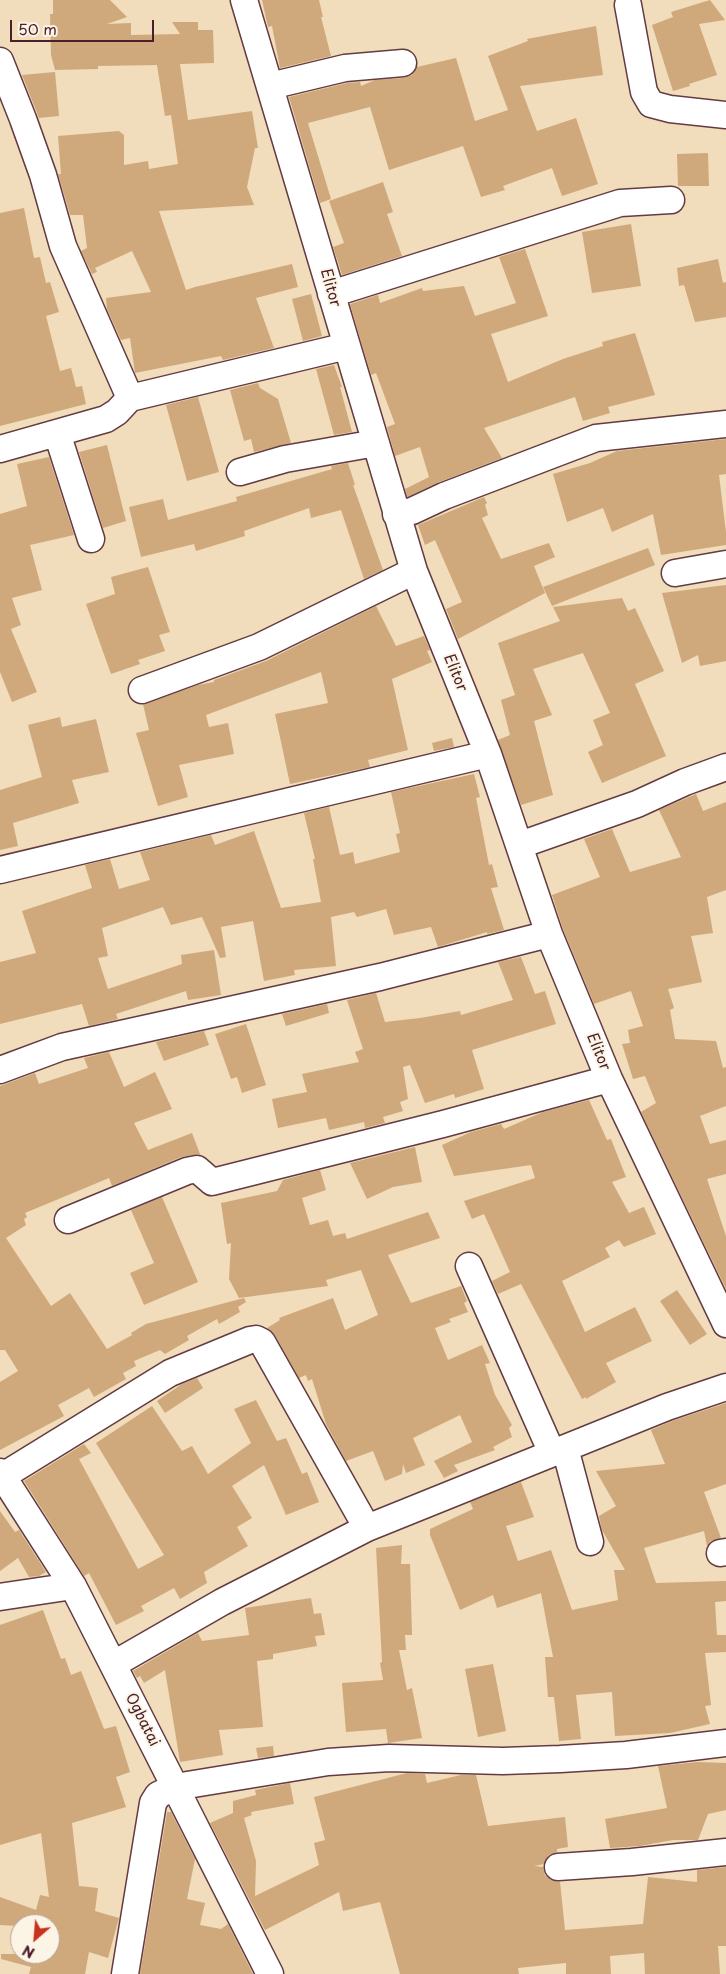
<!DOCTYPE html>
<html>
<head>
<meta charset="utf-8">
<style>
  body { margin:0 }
  #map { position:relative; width:726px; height:1974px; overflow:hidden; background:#f1dcbb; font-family:"Playpen Sans",sans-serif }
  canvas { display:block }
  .north { position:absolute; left:10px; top:1914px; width:50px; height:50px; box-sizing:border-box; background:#fcf5e5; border:1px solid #b59f9b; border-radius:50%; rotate:207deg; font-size:14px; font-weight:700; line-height:20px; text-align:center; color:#4a1f2b }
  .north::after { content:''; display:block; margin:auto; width:18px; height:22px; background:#c8321e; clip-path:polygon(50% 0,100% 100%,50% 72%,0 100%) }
  .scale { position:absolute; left:10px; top:20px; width:144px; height:22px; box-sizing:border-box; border:2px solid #4a1f2b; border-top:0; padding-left:6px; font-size:15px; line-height:18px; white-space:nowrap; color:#4a1f2b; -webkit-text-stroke:4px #fcf5e5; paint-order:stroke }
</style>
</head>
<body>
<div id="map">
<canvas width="726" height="1974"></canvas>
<div class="north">N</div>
<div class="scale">50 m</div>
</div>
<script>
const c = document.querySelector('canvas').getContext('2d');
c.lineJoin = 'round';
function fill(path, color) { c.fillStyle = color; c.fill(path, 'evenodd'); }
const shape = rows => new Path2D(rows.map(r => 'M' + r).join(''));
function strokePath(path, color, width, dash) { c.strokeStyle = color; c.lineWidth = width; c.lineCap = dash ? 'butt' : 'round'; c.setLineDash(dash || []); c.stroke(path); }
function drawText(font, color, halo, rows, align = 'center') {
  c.font = font + ' "Playpen Sans",sans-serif'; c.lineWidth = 4; c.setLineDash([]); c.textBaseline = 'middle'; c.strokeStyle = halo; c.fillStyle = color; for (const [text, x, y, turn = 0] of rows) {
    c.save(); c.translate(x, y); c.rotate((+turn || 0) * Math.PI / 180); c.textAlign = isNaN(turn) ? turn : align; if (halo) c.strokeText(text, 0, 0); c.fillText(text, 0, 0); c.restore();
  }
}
const building = shape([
  [53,0,110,0,127,17,107,24,131,23,131,35,180,34,172,22,198,22,198,30,213,30,214,63,180,64,188,120,252,111,258,148,255,148,247,187,254,205,159,211,186,290,195,287,292,264,298,287,256,298,274,348,223,360,221,356,135,373,130,338,121,340,107,309,106,298,151,292,132,251,95,268,97,272,92,274,81,251,87,248,83,215,70,215,58,174,61,174,58,136,119,131,124,135,124,165,148,161,149,169,178,164,171,115,165,116,157,65,98,66,98,69,55,70,51,55,50,14,53,14],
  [262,0,319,0,323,17,321,17,331,56,280,68,272,26,268,27],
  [710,0,725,20,699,24,717,75,689,84,690,86,673,91,652,25,673,17,671,12],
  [596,26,603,75,520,86,537,131,576,118,598,184,562,196,552,168,503,186,505,190,481,197,463,146,389,170,370,107,308,123,331,199,320,203,289,97,347,83,360,82,361,86,375,80,404,78,412,75,417,67,456,58,475,121,508,110,488,56,528,41,527,39],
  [55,72,59,116,39,118,22,75],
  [708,153,709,186,678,186,677,154],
  [383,182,393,212,387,214,402,256,342,275,333,247,344,243,329,201],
  [24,208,34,258,40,257,46,283,50,282,59,312,46,316,60,371,71,368,76,387,82,386,86,404,0,426,0,213],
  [631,224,641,286,592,293,582,232],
  [525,249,548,316,491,334,508,382,563,359,603,346,602,342,635,333,655,395,608,407,610,413,583,421,575,397,484,428,502,458,439,482,407,497,405,489,429,477,420,447,395,456,387,427,395,424,376,373,371,375,350,304,378,295,380,303,422,288,423,291,464,286,475,316,516,303,499,257],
  [718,259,723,283,726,282,726,317,695,322,684,285,679,286,677,268],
  [311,294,322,336,303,341,292,299],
  [334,365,342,387,340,387,352,432,334,435,316,369],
  [258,383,260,388,278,399,291,443,254,452,251,439,244,441,230,390],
  [198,397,219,472,187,481,166,405],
  [726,439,726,474,719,475,726,532,726,545,661,555,653,514,612,532,603,508,567,522,553,474,590,463,617,451],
  [107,445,126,521,103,528,79,452],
  [49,457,74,535,30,545,42,590,12,598,21,625,11,629,37,692,12,702,0,672,0,514,27,506,17,464],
  [348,463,355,485,353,485,383,570,364,579,341,510,311,518,309,508,244,531,245,536,196,551,194,544,141,557,129,507,163,499,168,520,237,501,236,497,332,469,331,466],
  [484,497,487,503,485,505,488,515,482,518,501,559,549,543,555,557,534,566,545,593,458,639,446,609,462,602,435,540,425,545,418,525],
  [648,548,655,565,552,606,543,587],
  [148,567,170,632,159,635,165,651,138,660,140,664,111,674,86,604,115,594,111,577],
  [726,585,726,661,700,666,698,655,682,663,662,593],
  [622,598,628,611,635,608,664,671,635,684,666,756,602,783,588,752,603,745,593,720,610,713,583,653,533,669,552,715,534,721,553,795,521,805,498,740,510,735,501,700,515,695,498,643,560,621,553,607],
  [376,606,396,646,424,636,430,650,427,651,432,662,392,679,408,750,368,760,370,767,290,784,275,714,328,703,321,672,206,715,209,727,228,723,234,754,179,765,188,797,158,806,136,733,149,730,143,704,198,685,214,682,214,680,266,661],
  [60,717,62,727,96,719,109,772,72,780,79,803,13,823,18,846,0,850,0,790,42,777,28,725],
  [452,738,454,747,434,751,432,743],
  [474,774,480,797,476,798,489,865,492,864,498,887,491,888,504,930,487,934,487,932,438,947,431,927,394,935,386,909,357,917,354,912,331,917,336,966,294,970,295,975,264,981,253,921,221,927,226,957,220,958,202,917,171,925,163,907,102,928,108,956,98,958,108,989,182,964,181,955,214,950,221,995,188,1000,186,991,116,1014,118,1019,89,1026,82,1004,0,1024,0,962,36,953,22,911,92,888,85,865,110,859,119,889,150,880,140,852,211,835,215,845,254,831,281,908,321,902,313,859,315,859,304,813,329,807,340,855,353,852,355,864,400,852,396,834,400,833,391,792],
  [696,794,703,811,726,802,726,890,707,897,713,933,691,936,702,982,668,989,674,1008,670,1010,675,1039,716,1041,723,1068,726,1067,726,1106,700,1116,710,1144,726,1140,726,1174,707,1179,726,1236,726,1289,641,1112,656,1103,645,1076,633,1079,622,1044,630,1043,628,1030,643,1026,631,991,594,1004,563,929,552,895,600,877,584,839,612,829,630,872,681,857,659,810],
  [521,957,535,994,545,991,556,1024,472,1050,484,1089,455,1098,454,1094,425,1103,410,1065,403,1067,408,1099,400,1102,403,1111,383,1117,385,1123,365,1128,364,1122,329,1130,326,1118,278,1128,272,1099,307,1092,302,1074,359,1062,355,1052,363,1049,347,1000,376,993,385,1022,420,1018,460,1011,461,1015,513,1000,498,962],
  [327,1004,329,1013,286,1026,282,1014],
  [246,1024,266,1085,242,1093,237,1077,231,1079,215,1034],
  [204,1031,209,1045,164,1061,156,1042],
  [109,1052,124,1087,155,1072,172,1109,134,1123,148,1150,192,1133,200,1154,181,1157,112,1186,109,1178,25,1213,27,1217,24,1219,26,1225,6,1238,51,1306,70,1293,107,1349,132,1335,131,1333,146,1324,244,1298,246,1302,238,1307,240,1312,219,1324,217,1319,187,1336,189,1340,165,1354,160,1350,134,1361,136,1366,123,1373,126,1379,94,1397,89,1388,58,1405,64,1416,0,1450,0,1382,18,1371,5,1350,0,1350,0,1086,35,1073,39,1084,88,1068,84,1058],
  [589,1100,607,1140,611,1139,626,1177,612,1182,629,1213,644,1207,656,1234,624,1247,619,1240,605,1248,610,1257,562,1281,585,1332,635,1307,652,1341,606,1363,616,1382,586,1399,586,1397,582,1399,521,1284,498,1294,492,1281,510,1272,484,1214,472,1219,464,1201,535,1178,531,1165,454,1176,442,1145,471,1132,501,1124,504,1129,543,1112],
  [415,1147,422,1182,393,1187,367,1199,350,1163],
  [320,1170,326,1190,302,1198,310,1225,328,1220,333,1236,345,1233,347,1239,428,1212,440,1238,388,1255,411,1303,461,1286,467,1301,464,1303,468,1312,449,1319,451,1322,435,1328,448,1360,482,1345,490,1363,485,1364,495,1395,512,1425,509,1428,512,1437,493,1447,495,1450,454,1465,458,1471,444,1478,434,1461,472,1442,460,1415,413,1438,425,1465,406,1473,403,1464,402,1474,385,1481,373,1451,346,1461,326,1424,312,1379,308,1381,306,1375,299,1378,275,1335,267,1328,280,1320,279,1318,333,1298,345,1330,378,1315,361,1270,326,1280,328,1286,239,1298,229,1279,231,1243,227,1244,221,1203,277,1191,283,1180],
  [162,1197,198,1282,144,1305,130,1273,154,1263,131,1210],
  [677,1290,707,1334,690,1345,660,1301],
  [197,1378,203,1388,165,1413,157,1401,182,1384],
  [256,1400,277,1441,286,1438,302,1474,307,1472,319,1502,286,1515,264,1465,232,1486,252,1518,237,1527,248,1546,204,1572,207,1583,180,1599,174,1588,141,1606,144,1611,116,1625,89,1573,84,1576,24,1481,84,1444,91,1453,79,1459,138,1569,164,1555,96,1443,152,1406,182,1451,192,1446,208,1474,251,1443,234,1409],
  [726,1403,726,1484,704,1492,721,1538,711,1541,707,1546,704,1531,644,1548,656,1583,726,1581,726,1601,715,1602,717,1635,726,1635,726,1652,705,1653,711,1705,705,1706,710,1724,670,1733,615,1736,612,1692,576,1695,581,1739,559,1741,554,1697,548,1697,545,1657,553,1657,541,1593,497,1608,493,1595,460,1610,430,1535,430,1529,473,1509,470,1502,521,1482,534,1517,506,1526,518,1561,551,1550,572,1610,618,1600,614,1570,625,1570,602,1530,599,1516,616,1506,596,1471,665,1464,651,1430,672,1421],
  [0,1511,15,1532,19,1530,46,1572,39,1576,29,1577,18,1558,0,1571],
  [402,1545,401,1564,410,1564,412,1635,405,1635,406,1650,399,1650,407,1690,412,1688,422,1738,388,1743,386,1729,346,1732,342,1683,383,1680,380,1663,382,1662,376,1548],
  [311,1598,314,1614,321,1613,325,1635,315,1636,317,1646,273,1654,273,1659,257,1661,263,1727,219,1730,223,1755,180,1762,165,1670,144,1683,140,1676,137,1678,133,1671,198,1633,202,1641,249,1635,245,1608],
  [43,1610,61,1659,65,1658,71,1675,81,1671,104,1729,116,1726,130,1772,116,1777,126,1807,72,1823,79,1886,98,1888,95,1911,119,1918,108,1958,89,1952,85,1974,29,1974,31,1967,1,1959,1,1954,50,1954,50,1924,18,1924,18,1926,0,1925,0,1897,36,1910,40,1895,49,1897,41,1833,0,1845,0,1625],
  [493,1664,506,1731,478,1737,465,1669],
  [273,1746,274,1756,258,1758,256,1748],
  [698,1762,726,1763,726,1810,708,1814,698,1840,673,1840,640,1846,610,1848,605,1819,667,1808,658,1766],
  [407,1773,425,1774,427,1783,461,1775,476,1775,488,1826,565,1817,568,1847,557,1849,557,1852,549,1855,544,1864,534,1866,543,1867,545,1875,551,1880,560,1882,565,1930,643,1924,648,1877,697,1882,697,1870,726,1867,726,1946,718,1946,720,1974,645,1974,644,1953,610,1956,611,1974,566,1974,566,1963,518,1968,519,1974,400,1974,380,1902,343,1911,339,1892,265,1930,210,1823,233,1813,233,1801,256,1795,255,1790,290,1783,294,1804,251,1812,252,1815,244,1818,256,1861,255,1896,319,1865,314,1843,325,1840,314,1797],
  [167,1812,171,1812,195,1859,187,1899,205,1903,200,1925,221,1929,228,1924,253,1974,140,1974]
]);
const minor = shape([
  [244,0,414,571,488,754,549,934,609,1079,726,1324],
  [628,5,644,92,651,104,670,109,726,115],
  [0,61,23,119,43,175,63,246,130,398],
  [270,86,345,68,403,63],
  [331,294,620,203,671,200],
  [57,433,91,539],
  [0,449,106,419,117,412,130,398,347,346],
  [240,472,285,459,376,443],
  [396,514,412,511,444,496,596,438,726,424],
  [675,573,726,564],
  [142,690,259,647,414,571],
  [520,845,637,804,685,782,726,767],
  [0,870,488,754],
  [0,1070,62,1047,380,977,549,934],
  [68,1220,187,1171,197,1169,212,1182,443,1124,609,1079],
  [469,1266,552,1453],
  [565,1448,590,1542],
  [0,1472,73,1586,270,1974],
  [3,1476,170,1373,250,1340,256,1339,262,1342,367,1528],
  [720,1553,726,1552],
  [0,1597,73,1586],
  [114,1664,222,1602,367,1528,667,1407,726,1387],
  [558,1867,632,1862,726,1852],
  [125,1974,153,1803,158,1795,175,1787,328,1762,389,1758,503,1761,560,1759,626,1755,726,1743]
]);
const streetNames = [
  ["Elitor",330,288,74],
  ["Elitor",455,673,68],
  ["Elitor",598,1052,68],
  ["Ogbatai",142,1720,63]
];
fill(building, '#cfa97b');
strokePath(minor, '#633b41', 29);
strokePath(minor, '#fff', 26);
drawText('15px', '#4a1f2b', '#fcf5e5', streetNames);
</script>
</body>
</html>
